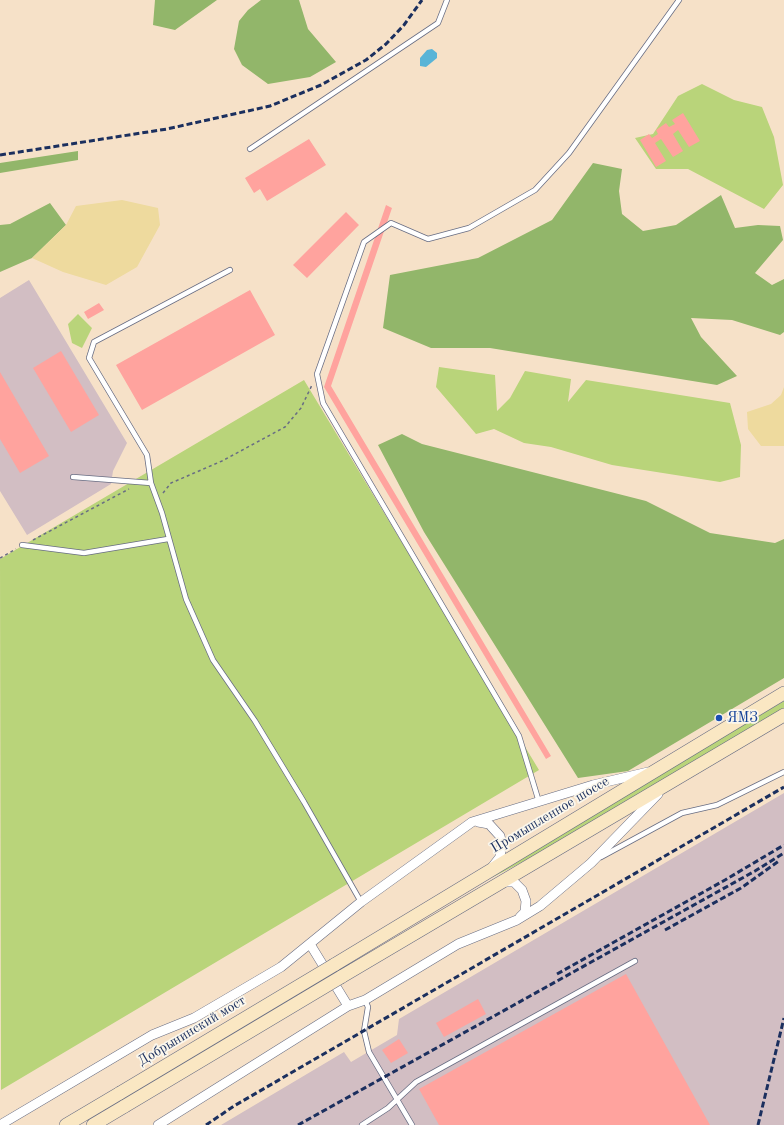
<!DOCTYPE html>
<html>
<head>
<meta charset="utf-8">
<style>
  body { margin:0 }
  canvas { display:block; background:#f6e1c8 }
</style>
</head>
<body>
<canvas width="784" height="1125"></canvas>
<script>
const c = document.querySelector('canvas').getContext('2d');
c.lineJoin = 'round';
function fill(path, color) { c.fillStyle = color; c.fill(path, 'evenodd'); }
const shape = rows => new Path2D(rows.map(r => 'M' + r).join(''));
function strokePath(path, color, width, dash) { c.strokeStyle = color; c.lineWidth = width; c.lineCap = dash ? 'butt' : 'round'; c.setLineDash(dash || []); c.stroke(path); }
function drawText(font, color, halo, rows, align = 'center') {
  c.font = font + ' "Old Standard TT",serif'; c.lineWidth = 3.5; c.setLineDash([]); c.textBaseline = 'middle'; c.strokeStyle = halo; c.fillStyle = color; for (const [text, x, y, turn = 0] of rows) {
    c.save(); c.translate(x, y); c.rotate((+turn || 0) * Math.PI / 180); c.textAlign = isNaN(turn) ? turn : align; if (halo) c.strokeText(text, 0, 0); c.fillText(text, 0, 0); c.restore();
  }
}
const industrial = shape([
  [29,280,127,443,113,471,111,484,27,535,0,491,0,298],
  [784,793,784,1125,221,1125,344,1052,351,1062,397,1035,399,1019]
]);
const green = shape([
  [702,84,734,100,762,107,774,137,783,185,764,209,688,169,656,169,635,138,653,134,678,96],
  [78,314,92,328,82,348,72,343,68,324],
  [439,367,495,375,497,411,510,398,525,371,571,379,568,402,586,380,730,403,741,445,740,477,720,482,612,465,551,447,524,443,494,429,476,434,436,387],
  [304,380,539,770,1,1090,0,559],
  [784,701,784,708,538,854,491,878,535,848]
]);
const forest = shape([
  [155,0,217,0,175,30,153,25],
  [261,0,299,0,308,29,336,62,310,77,268,84,242,65,234,49,239,21,248,10],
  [78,151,78,160,0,173,0,163],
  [593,163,622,169,619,191,622,214,643,231,676,225,721,195,735,228,758,225,780,226,783,240,755,273,772,285,784,279,784,332,780,335,732,320,691,318,701,337,737,376,717,385,490,348,431,348,383,328,390,275,478,258,552,220],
  [50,203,66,225,32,258,0,272,0,225,10,224],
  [402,434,422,444,646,501,710,533,775,543,784,539,784,678,628,771,578,778,424,532,378,445]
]);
const sand = shape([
  [122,200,158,208,160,225,137,267,106,285,63,272,32,258,66,225,76,206],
  [784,387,784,446,761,446,748,429,747,412,771,404,781,395]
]);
const water = shape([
  [432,49,437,53,437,58,426,67,420,66,420,58,427,50]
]);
const building = shape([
  [683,113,700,141,689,147,678,130,673,134,683,151,673,157,661,139,655,143,666,161,656,167,640,140,649,134,652,138,658,134,656,130,666,123,669,127,675,124,672,120],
  [309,139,326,165,267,201,260,189,254,193,245,178],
  [386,205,392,208,331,386,551,756,546,759,324,387],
  [346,212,359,225,307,278,293,265],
  [250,290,275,335,142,410,116,365],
  [99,303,104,310,88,319,84,312],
  [61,351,99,415,71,432,33,368],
  [0,372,49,456,20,473,0,439],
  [626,974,710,1125,439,1125,419,1089],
  [478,999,486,1014,444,1037,436,1023],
  [399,1039,408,1053,391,1063,382,1050]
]);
const path = shape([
  [163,493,171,483,222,461,285,427,301,408,312,385],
  [33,540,129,489],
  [0,558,16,549]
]);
const service = shape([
  [250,149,438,23,447,0],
  [73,477,151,483,162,513,186,599,213,660,255,721,304,802,361,902],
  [151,483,147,455,89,358,94,342,230,270],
  [22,545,84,553,168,539],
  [539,802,519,736,323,403,317,374,364,242,391,223,428,239,469,228,535,190,569,153,679,0],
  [601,857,682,813,717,805,784,772],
  [365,1000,368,1007,364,1031,369,1052,412,1125],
  [362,1125,388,1108,416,1082,635,961]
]);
const minor = shape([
  [478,822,489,824,500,836,502,844,500,857,493,866],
  [502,882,514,882,522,890,526,901,525,912,520,917],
  [310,944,348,1006],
  [0,1125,152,1035,194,1018,281,967,361,902,472,822,593,785,648,772],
  [158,1125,348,1006,365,1000,458,944,517,920,540,906,591,863,658,794]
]);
const secondary = shape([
  [334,965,784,693],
  [341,977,784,715],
  [66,1125,120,1093],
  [93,1125,125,1106]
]);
const rail = shape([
  [0,155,167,129,270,106,321,85,366,60,386,44,404,25,422,0],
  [665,930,741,888,779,861],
  [557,974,725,880,784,845],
  [206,1125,234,1106,784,787],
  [298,1125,755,871,784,853],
  [758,1125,784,1018]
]);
const secondaryBridge = shape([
  [120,1093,334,965],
  [125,1106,341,977]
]);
const markers = [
  [719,718,4,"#1a4fb4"]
];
const transitNames = [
  ["ЯМЗ",727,718]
];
const streetNames = [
  ["Промышленное шоссе",550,815,-31],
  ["Добрынинский мост",192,1031,-31]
];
fill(industrial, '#d2bec3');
fill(green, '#b9d47a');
fill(forest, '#92b66a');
fill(sand, '#eeda9e');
fill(water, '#59b4d7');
fill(building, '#ffa39e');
strokePath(service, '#686d83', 6);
strokePath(minor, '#686d83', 10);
strokePath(secondary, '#686d83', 14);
strokePath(path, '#686d83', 1.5, [3, 3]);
strokePath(service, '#fff', 4.5);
strokePath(minor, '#fff', 9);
strokePath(secondary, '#fae7c3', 13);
strokePath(rail, '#1b2f5e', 3, [6, 3]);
strokePath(secondaryBridge, '#686d83', 14, []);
strokePath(secondaryBridge, '#fae7c3', 13);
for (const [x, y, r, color] of markers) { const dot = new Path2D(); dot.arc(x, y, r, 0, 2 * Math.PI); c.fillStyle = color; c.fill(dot); strokePath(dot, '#fbf7ec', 1.5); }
drawText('14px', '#164399', '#fbf7ec', transitNames, 'left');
drawText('14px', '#1b2f5e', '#fbf7ec', streetNames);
</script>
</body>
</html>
